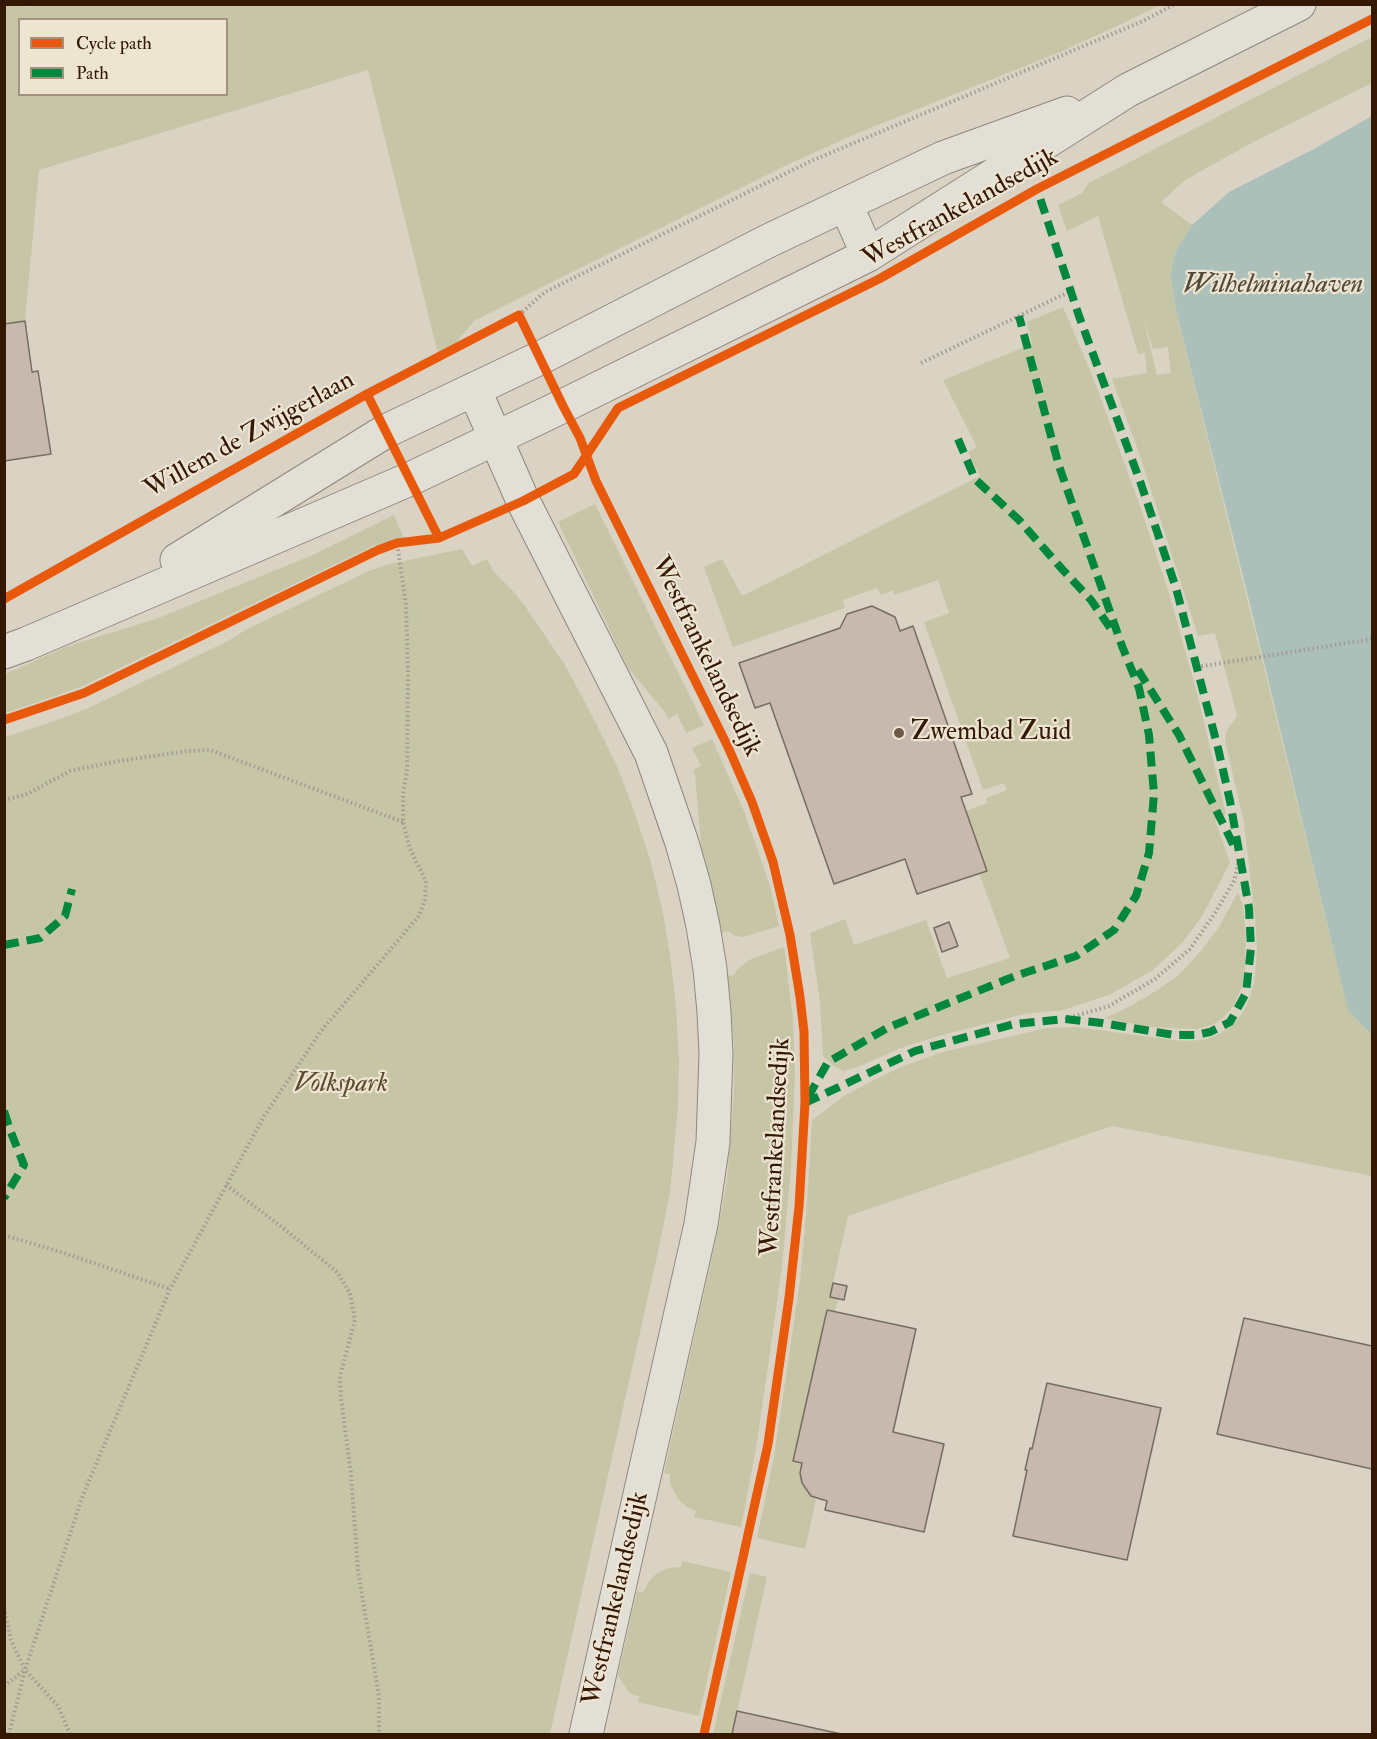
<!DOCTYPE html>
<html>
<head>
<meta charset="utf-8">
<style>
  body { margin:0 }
  #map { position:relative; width:1377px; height:1739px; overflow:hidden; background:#dad2c3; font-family:"IM FELL Double Pica",serif }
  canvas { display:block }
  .frame { position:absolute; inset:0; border:6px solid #341803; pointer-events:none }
  .legend { position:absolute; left:18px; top:18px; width:210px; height:78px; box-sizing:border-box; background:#ede4d2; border:2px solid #a3927f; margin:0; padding:8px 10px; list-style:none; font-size:18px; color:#341803 }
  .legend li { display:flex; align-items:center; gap:12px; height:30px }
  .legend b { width:30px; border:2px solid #a3927f }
</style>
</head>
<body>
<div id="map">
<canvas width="1377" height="1739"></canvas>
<div class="frame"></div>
<ul class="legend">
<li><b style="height:8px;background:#e8590c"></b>Cycle path</li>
<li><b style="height:8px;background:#00873e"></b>Path</li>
</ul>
</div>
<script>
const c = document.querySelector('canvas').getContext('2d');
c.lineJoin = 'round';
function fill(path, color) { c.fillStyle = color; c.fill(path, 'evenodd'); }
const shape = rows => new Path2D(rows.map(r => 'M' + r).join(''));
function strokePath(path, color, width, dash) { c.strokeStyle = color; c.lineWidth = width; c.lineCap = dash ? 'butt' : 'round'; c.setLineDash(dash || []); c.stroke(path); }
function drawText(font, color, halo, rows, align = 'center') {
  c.font = font + ' "IM FELL Double Pica",serif'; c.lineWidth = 4.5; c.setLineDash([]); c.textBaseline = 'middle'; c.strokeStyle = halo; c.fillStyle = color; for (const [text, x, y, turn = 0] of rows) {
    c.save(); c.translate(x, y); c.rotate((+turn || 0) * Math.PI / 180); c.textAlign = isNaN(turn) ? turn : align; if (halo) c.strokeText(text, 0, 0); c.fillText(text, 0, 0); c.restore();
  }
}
const green = shape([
  [31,4,1160,4,1160,5,1117,26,1060,52,858,133,791,163,474,321,440,362,368,70,39,170,25,321,5,324,5,5,30,7],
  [20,20,226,20,226,94,20,94],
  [1372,37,1372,83,1255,141,1185,180,1161,202,1192,225,1175,253,1170,275,1177,314,1348,1009,1372,1035,1372,1176,1112,1126,848,1216,830,1296,838,1299,835,1312,827,1310,793,1461,802,1463,800,1473,802,1483,811,1496,816,1499,805,1549,757,1538,774,1457,800,1281,807,1204,812,1120,844,1096,868,1083,903,1066,943,1052,1047,1028,1076,1027,1174,1040,1190,1041,1207,1039,1221,1033,1234,1024,1243,1012,1249,1000,1254,983,1256,967,1257,946,1255,917,1244,823,1225,741,1226,732,1237,715,1215,633,1198,636,1139,453,1112,379,1147,373,1145,353,1138,354,1098,216,1067,231,1058,205,1082,193,1089,183],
  [1144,320,1153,349,1168,347,1171,373,1157,375],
  [1063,307,1094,380,1139,503,1169,593,1198,697,1226,814,1215,820,1230,863,1201,918,1182,943,1153,970,1109,995,1063,1010,1024,1014,935,1037,901,1048,855,1068,844,1071,835,1067,823,1056,820,1002,810,933,845,919,854,945,926,920,947,978,1010,958,979,873,987,871,966,811,987,803,986,798,1007,790,1004,783,983,790,924,622,949,613,938,580,894,595,893,590,881,595,877,588,843,600,845,608,733,647,704,567,722,559,742,596,980,476,968,452,977,447,943,380,1032,344,1027,322],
  [595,504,704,725,686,733,677,714,668,719,665,712,628,668,558,522],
  [394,515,404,538,373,546,85,685,56,696,5,713,5,674,68,646,156,619,315,554],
  [462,549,472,566,487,559,494,572,513,591,525,606,565,665,596,723,617,766,633,808,650,859,662,908,670,955,676,1006,679,1062,678,1107,670,1193,656,1261,550,1734,5,1734,5,737,46,724,86,709,228,641,247,629,369,571,389,564],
  [712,739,744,811,770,886,779,926,743,937,736,936,727,931,722,933,702,855,695,776,693,770,701,766,692,748],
  [1238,892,1243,906,1246,937,1245,969,1242,987,1234,1005,1223,1018,1212,1025,1197,1029,1150,1027,1105,1018,1127,1008,1156,991,1180,974,1200,952,1219,927],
  [784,947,793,1018,795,1073,791,1169,782,1266,767,1374,755,1454,741,1527,694,1517,696,1511,687,1507,678,1499,670,1483,670,1474,664,1473,719,1225,727,1180,734,1091,734,1048,728,976,733,975,740,967,749,960],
  [682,1561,731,1572,699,1716,638,1702,639,1696,633,1695,628,1691,618,1675,637,1591,643,1593,649,1581,657,1573,668,1568,681,1567],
  [750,1573,767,1577,732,1734,713,1734]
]);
const water = shape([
  [1372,116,1372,1035,1348,1010,1247,592,1177,314,1170,275,1175,253,1192,225,1229,192,1312,150]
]);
const building = shape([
  [25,321,32,372,38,371,51,454,4,461,4,324,25,321],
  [872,606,895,617,900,631,913,626,972,794,961,797,987,871,917,894,905,859,834,884,770,703,755,708,739,663,840,628,847,614,872,606],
  [949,922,958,946,942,952,934,928,949,922],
  [833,1283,847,1286,844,1300,830,1297,833,1283],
  [827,1310,916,1329,893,1432,944,1444,924,1532,825,1510,827,1501,811,1496,802,1483,800,1473,802,1463,793,1461,827,1310],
  [1244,1318,1372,1346,1372,1469,1217,1434,1244,1318],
  [1047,1383,1161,1408,1127,1560,1013,1536,1027,1470,1025,1470,1030,1448,1032,1449,1047,1383],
  [737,1711,841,1734,732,1734,737,1711]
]);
const path = shape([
  [519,315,545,292,811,161,1143,21,1175,4],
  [921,363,1071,291],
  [1197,667,1372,639],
  [4,800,27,794,70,771,113,762,187,751,210,750,403,822],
  [1065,1019,1109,1006,1155,979,1190,949,1215,913,1234,881,1240,857],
  [226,1185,278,1224,337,1272,350,1293,355,1320,340,1376,341,1398,351,1474,358,1571,379,1696,379,1734],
  [4,1235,67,1254,170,1289],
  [4,1608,11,1640,25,1670,58,1706,70,1734],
  [4,1686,25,1670],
  [9,1734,25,1670,83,1495,170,1289,263,1118,321,1031,419,916,425,900,426,881,410,849,403,822,403,794,407,771,408,674,406,605,397,543]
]);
const minor = shape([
  [846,205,868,255],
  [474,389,523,501,651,753,682,843,694,885,703,926,710,969,714,1012,716,1054,713,1142,701,1224,586,1734],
  [177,560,386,431,540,358,768,241,943,158,1067,113],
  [4,652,26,644,410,479,563,406,868,255,1128,90,1299,4]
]);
const quiet = shape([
  [958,439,975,479,1019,520,1062,569,1091,600,1113,632],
  [1138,670,1179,735,1234,846],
  [4,945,40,938,65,916,72,889],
  [808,1097,828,1062,887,1028,1015,976,1076,956,1114,930,1136,896,1149,853,1154,794,1149,735,1139,688,1122,646,1059,466,1019,316],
  [805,1103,915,1051,1014,1024,1065,1019,1102,1023,1174,1035,1196,1035,1210,1032,1230,1022,1246,993,1251,948,1249,908,1230,801,1218,748,1176,588,1141,484,1079,316,1037,189],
  [4,1111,10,1130,24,1165,4,1198]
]);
const cycleway = shape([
  [367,394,439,538],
  [4,599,367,394,519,315,563,406,580,438,596,481,728,747,752,802,773,862,790,935,800,997,804,1032,805,1103,799,1207,789,1298,768,1444,704,1734],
  [4,720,84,693,378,550,397,543,439,538,523,501,574,474,618,408,879,279,1037,189,1372,19]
]);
const markers = [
  [899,733,6,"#6e5946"]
];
const streetNames = [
  ["Westfrankelandsedijk",961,209,-29],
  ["Willem de Zwijgerlaan",250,436,-29],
  ["Westfrankelandsedijk",705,657,64],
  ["Westfrankelandsedijk",777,1147,-87],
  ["Westfrankelandsedijk",617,1599,-77]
];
const poiNames = [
  ["Zwembad Zuid",911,733]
];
const parkNames = [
  ["Volkspark",341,1085]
];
const waterNames = [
  ["Wilhelminahaven",1273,286]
];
fill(green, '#c6c6a6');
fill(water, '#aac0b9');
fill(building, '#c8b9af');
strokePath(building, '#766d62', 1.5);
strokePath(minor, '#8f867b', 35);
strokePath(path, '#a19b93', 4, [1.5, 3]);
strokePath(minor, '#e2dfd7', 33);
strokePath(quiet, '#00873e', 8, [15, 8]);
strokePath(cycleway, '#e8590c', 9);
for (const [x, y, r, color] of markers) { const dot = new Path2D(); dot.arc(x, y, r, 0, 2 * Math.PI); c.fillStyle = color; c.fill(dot); strokePath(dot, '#ede4d2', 2); }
drawText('26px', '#341803', '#ede4d2', streetNames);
drawText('26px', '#341803', '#ede4d2', poiNames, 'left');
drawText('italic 26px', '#5b4a2d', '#ede4d2', parkNames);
drawText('italic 27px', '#514838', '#ede4d2', waterNames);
</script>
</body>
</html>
